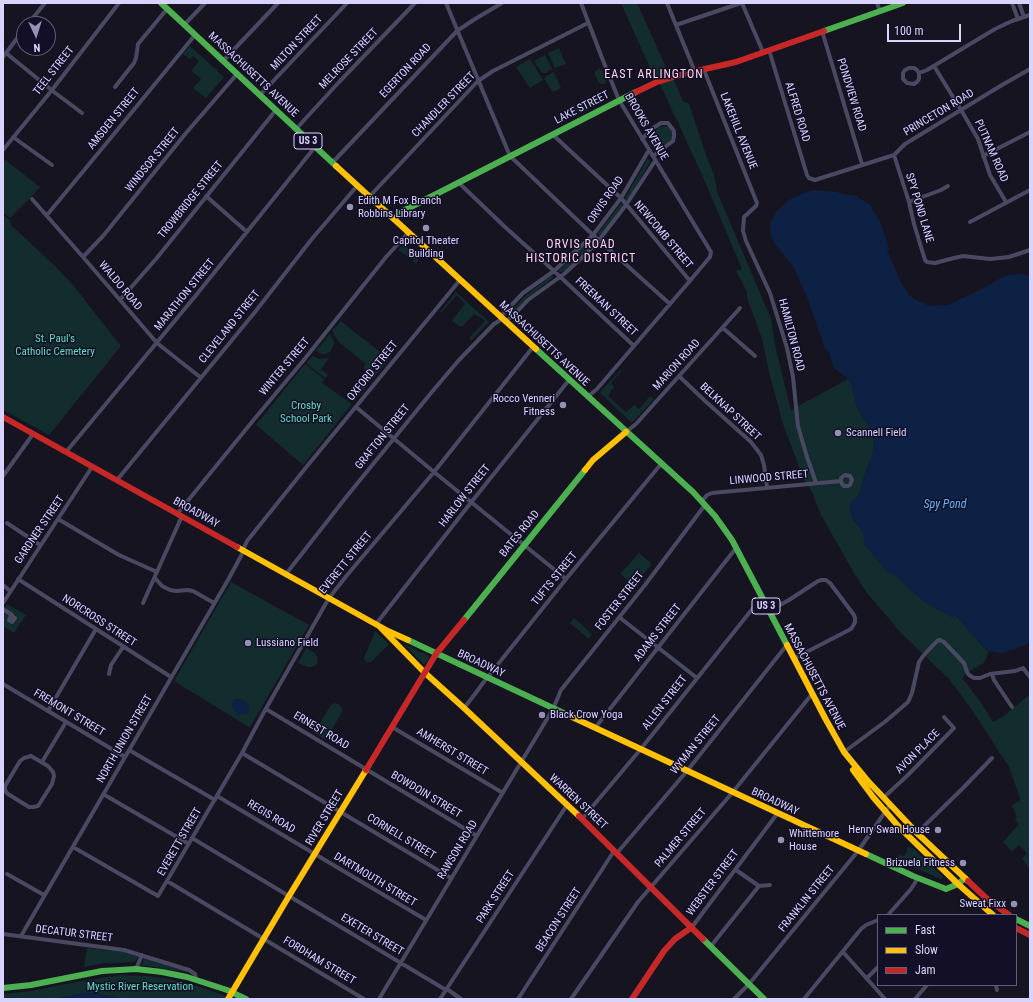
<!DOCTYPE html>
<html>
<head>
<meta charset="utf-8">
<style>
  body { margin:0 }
  #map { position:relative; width:1033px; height:1002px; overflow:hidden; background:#161421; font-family:"Roboto Condensed",sans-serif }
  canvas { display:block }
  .frame { position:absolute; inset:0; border:4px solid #d9d4ff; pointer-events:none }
  .legend { position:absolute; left:877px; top:914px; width:140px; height:72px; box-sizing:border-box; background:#130f26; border:1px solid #625e7d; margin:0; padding:5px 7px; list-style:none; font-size:12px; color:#d9d4ff }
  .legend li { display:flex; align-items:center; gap:8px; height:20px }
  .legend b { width:20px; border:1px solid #625e7d }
  .north { position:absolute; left:16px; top:16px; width:40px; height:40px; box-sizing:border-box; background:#130f26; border:1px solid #625e7d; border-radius:50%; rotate:176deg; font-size:11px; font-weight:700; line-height:16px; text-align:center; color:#d9d4ff }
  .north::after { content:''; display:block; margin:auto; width:14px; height:18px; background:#9591b1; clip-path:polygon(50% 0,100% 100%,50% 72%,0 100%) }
  .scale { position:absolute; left:887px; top:24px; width:74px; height:18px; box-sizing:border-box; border:2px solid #d9d4ff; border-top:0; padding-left:5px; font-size:12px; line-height:14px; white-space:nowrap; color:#d9d4ff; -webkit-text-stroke:3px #130f26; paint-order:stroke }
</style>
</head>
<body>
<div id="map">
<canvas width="1033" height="1002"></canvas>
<div class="frame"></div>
<ul class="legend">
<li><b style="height:5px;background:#4caf50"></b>Fast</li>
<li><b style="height:5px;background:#ffc107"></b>Slow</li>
<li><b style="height:5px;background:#c62828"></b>Jam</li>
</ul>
<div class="north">N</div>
<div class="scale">100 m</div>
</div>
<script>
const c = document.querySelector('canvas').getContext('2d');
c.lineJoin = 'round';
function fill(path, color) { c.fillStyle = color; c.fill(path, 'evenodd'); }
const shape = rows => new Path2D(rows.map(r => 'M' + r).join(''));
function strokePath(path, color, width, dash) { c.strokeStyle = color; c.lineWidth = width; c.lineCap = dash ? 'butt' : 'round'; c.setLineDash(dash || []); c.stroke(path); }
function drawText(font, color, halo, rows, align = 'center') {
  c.font = font + ' "Roboto Condensed",sans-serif'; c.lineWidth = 3; c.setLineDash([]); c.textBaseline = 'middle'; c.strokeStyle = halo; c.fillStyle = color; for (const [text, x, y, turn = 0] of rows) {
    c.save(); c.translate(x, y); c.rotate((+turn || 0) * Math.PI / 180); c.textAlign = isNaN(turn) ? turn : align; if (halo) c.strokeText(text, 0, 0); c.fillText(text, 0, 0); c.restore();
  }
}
const green = shape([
  [621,3,637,3,669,74,674,80,683,101,689,104,706,155,714,175,718,194,771,319,775,345,791,410,848,379,852,386,857,407,863,418,871,430,874,440,873,453,862,483,860,493,853,502,852,518,862,530,863,534,887,571,898,577,909,589,931,606,952,617,954,615,958,618,985,649,989,651,984,663,970,671,962,678,980,701,993,722,1004,716,1030,694,1030,869,1022,859,1027,853,1019,845,1012,851,1003,842,1019,824,1015,820,1017,817,1014,809,1011,806,1017,802,1021,801,1009,767,972,710,949,679,902,634,867,593,854,573,821,515,811,490,804,480,783,424,769,372,762,339,747,298,747,292,736,271,742,269,702,175,660,84,655,78,646,59],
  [190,46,224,77,206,98,193,88,201,79,191,71,199,61,193,56,190,59,183,54],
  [559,48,566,64,555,68,548,53],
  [545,55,552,69,546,73,542,73,534,61],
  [530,59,543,80,530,88,516,67],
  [599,68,603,71,606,79,605,84,602,84,599,83,595,75,595,72],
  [554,72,561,88,553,92,544,79,548,75],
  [593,98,600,99,603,102,559,124,559,120,561,114,583,102],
  [664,126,669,127,672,131,673,137,671,140,657,152,648,137,659,127],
  [3,158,40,187,34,194,10,218,3,213],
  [648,158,650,162,632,193,626,200,625,199,626,196],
  [621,203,623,203,624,205,621,209,604,230,600,235,598,235,598,233],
  [3,215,10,220,11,225,55,266,73,285,121,346,49,435,3,410],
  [592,239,594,241,593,243,566,270,560,272,559,270],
  [404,244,420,258,416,264,413,261,414,260,412,259,411,259,398,250],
  [551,276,554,277,531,295,511,315,509,314,509,313,526,295],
  [456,292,489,322,471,341,469,338,485,321,480,317,479,317,474,314,463,326,459,326,452,321,453,319,465,304,457,295,441,313,440,312],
  [341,321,389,359,372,380,367,376,369,373,363,368,366,364,339,342,332,331],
  [330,334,333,340,334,343,331,351,326,354,322,354,316,351],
  [313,356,319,359,329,358,321,369,328,375,325,378,307,364,307,362],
  [305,364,324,379,322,383,352,404,303,465,256,425],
  [621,370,622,371,611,383,614,387,611,391,611,392,608,396,626,412,634,405,639,409,650,396,654,399,632,423,600,393,601,391],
  [360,378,368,385,355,400,347,393],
  [639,553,652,564,634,585,620,574],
  [231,582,309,625,252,724,249,727,174,681],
  [7,604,26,615,14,633,3,626,3,611],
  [574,618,591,633,590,633,592,634,589,639,570,623],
  [375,631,389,644,371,662,367,662,365,660,364,658],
  [404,644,429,656,428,661,424,665],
  [306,648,315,653,317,657,317,664,312,667,307,667,298,663],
  [335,703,340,705,342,708,342,712,326,740,314,733,329,708,331,705],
  [909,847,914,849,943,877,941,879,899,861,897,856,901,855,904,856,907,851,907,848],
  [87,948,124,952,138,957,135,962,105,963,84,967],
  [144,958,186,971,187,972,142,965],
  [121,975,146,976,165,978,200,987,234,999,127,999,92,993,81,994,53,999,3,999,3,994,31,991,81,981]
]);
const water = shape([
  [813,190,837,192,843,194,857,196,858,198,868,203,871,206,874,213,880,221,882,227,889,249,887,250,901,283,909,295,917,301,924,303,929,306,948,305,988,286,995,281,1007,275,1019,274,1030,276,1030,642,1025,645,1003,653,994,652,985,649,958,618,954,615,952,617,931,606,909,589,898,577,887,572,868,549,865,545,862,530,852,518,849,508,851,502,853,502,860,493,862,483,873,453,874,440,871,430,863,418,857,407,852,386,848,379,834,368,832,363,829,352,825,348,807,297,793,266,775,244,772,238,770,227,771,222,777,211,789,200,804,193],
  [235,699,242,699,249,705,248,714,238,715,234,710,231,706],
  [92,993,127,999,53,999,81,994]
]);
const street = shape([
  [446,3,510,156,593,235,670,304],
  [581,3,604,63,619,100,711,252,710,257,688,283,597,389,587,397],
  [667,3,695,72],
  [742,3,763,52],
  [877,3,880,11],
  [1012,3,1018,19],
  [1019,3,1024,17],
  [28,24,45,3],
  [184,25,205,3],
  [676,25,741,3],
  [822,31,862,164],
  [769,50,807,175,809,178,815,180,894,155,905,144,1002,85,1030,69],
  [6,53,54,92,82,113],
  [3,57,24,29],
  [223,61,278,3],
  [934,66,961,110,978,139,990,175,1006,202],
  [704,70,757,203,756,206,744,217,743,231,746,241,770,293,787,348,793,377,798,426,807,457,816,483],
  [919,73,917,70,914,68,909,68,905,70,903,73,903,79,907,83,914,84,917,82,919,79,919,73,927,70,995,29,1012,21,1030,15],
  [115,87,134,63,136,58,138,44,167,9],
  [260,95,347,3],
  [296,129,340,81,415,3],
  [552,134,621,198,690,281],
  [13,137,52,165],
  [642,139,653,128,661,123,668,123,674,131,674,136,673,141,653,156],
  [3,150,52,90,119,3],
  [894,155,909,202,914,224,925,260,927,262,935,263,954,258,963,256,990,259,1009,257,1030,250],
  [983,156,1030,132],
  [332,163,457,31,475,19,502,3],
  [459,183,505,227,554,271,634,346],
  [206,196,247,232],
  [369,197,478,81,493,71,588,23],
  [32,199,83,257,157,343,200,377],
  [909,202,941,190,948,186],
  [47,215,114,134,195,35],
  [970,222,1030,190],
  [83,257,103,236,186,133,237,74],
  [120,300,156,259,276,110],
  [500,317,523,293,554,271,593,235,621,198,649,150],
  [505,322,514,315,528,300,564,274,586,254,599,240,626,205,655,161],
  [723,328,755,356],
  [679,376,704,400,751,442,761,455,764,465,767,487],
  [356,407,434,472,566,579],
  [626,432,636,424,740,308],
  [66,452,197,294,315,147],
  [3,476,33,434],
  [117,480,255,312,311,240,357,186],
  [702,501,707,495,712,493,841,481,842,484,844,486,848,486,850,485,852,480,850,476,845,475,841,478,841,481],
  [177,514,256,417,303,361,386,257,408,233],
  [58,519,119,555,157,572],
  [7,523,40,545],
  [286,574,347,496,431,393,459,360,494,324,502,319],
  [155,578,162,586,170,590,176,591,188,590,193,591,214,603],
  [18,579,171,677],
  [3,585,10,591],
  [3,603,92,467],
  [143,603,182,516],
  [3,609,12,615,11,616,15,618,12,622,9,620,11,616],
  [769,611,789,600,818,581,822,580,826,580,830,583,854,615,855,618,855,622,853,626,851,629,793,659],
  [619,617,697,678],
  [376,624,469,505,569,380],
  [109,674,111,665,123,647],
  [992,674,994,680,1012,707],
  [3,684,125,757],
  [464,708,475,694,483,683,566,579,661,464],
  [266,709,477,836],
  [48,711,96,629],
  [392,727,503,793],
  [595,728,736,548],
  [129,750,215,800],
  [844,752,886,721,908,702,912,693,919,662,923,656,937,641,940,640,944,642,964,663,967,672,969,675,974,678,980,678,990,674,1015,671,1023,668,1030,677],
  [242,753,451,878],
  [31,756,48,766,53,772,54,776,52,784,40,803,38,806,33,807,29,807,8,794,6,792,5,789,5,786,20,761,24,758,31,756],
  [42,762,66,722],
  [103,794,189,844],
  [217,796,426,920],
  [883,798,907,776,954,728,944,717],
  [582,819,640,750,761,598],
  [917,833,961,790,992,758],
  [192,838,446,990],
  [73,847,158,896,242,753,264,712,329,598,348,574,434,472,533,347],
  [617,853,687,771,786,646],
  [7,874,44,895],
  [167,881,364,999],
  [759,886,770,885],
  [888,915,911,889,918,878],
  [692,927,777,814],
  [3,934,124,950,189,970,195,974,196,980],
  [21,936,228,580,241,556,243,550,247,541,308,465,460,280],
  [711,946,759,886,736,870],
  [843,952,885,999],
  [136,969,142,955],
  [867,978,878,967],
  [996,985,997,990],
  [447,989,461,999],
  [379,999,553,709,561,690,645,585,705,505],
  [440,999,567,805],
  [518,999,614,851],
  [571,999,638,902,732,793,812,694],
  [734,999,749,984,858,851,890,805],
  [804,999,861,929,866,925,878,920],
  [915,999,927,985]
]);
const fast = shape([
  [161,3,336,166],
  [824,31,903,3],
  [394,219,403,211,636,92],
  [536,349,693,492,715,516,732,540,787,645],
  [464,620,585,470],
  [408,640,572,717],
  [866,854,913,876,946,889,958,884,965,878],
  [1016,919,1030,926],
  [703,939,764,999],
  [3,988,31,985,102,971,136,969,162,972,187,977,227,990,246,999]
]);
const slow = shape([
  [336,166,536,349],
  [585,470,593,460,626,432],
  [237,547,388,631,408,640],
  [380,627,424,672,464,708,579,816],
  [787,645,825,718,844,752,867,780,917,833,968,881],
  [572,717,866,854],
  [853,770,873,797,899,827,958,884,993,915],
  [228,999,289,896,366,770]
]);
const jam = shape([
  [636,92,657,82,683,74,736,62,824,31],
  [3,417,237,547],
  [366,770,436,654,464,620],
  [579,816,703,939],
  [968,881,986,898,1009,915],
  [1016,928,1030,935],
  [632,999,664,951,675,939,692,927]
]);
const markers = [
  [350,207,4,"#9591b1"],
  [426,228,4,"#9591b1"],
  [563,405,4,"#9591b1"],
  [838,433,4,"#9591b1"],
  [248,643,4,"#9591b1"],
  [542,715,4,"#9591b1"],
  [938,830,4,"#9591b1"],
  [781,840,4,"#9591b1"],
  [963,863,4,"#9591b1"],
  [1014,904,4,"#9591b1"]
];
const shields = [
  [308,141,28],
  [766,606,28]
];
const shieldNames = [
  ["US 3",308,141],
  ["US 3",766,606]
];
const streetNames = [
  ["MILTON STREET",297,43,-47],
  ["MELROSE STREET",349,59,-46],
  ["TEEL STREET",54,71,-52],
  ["EGERTON ROAD",406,71,-47],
  ["MASSACHUSETTS AVENUE",253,75,43],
  ["PONDVIEW ROAD",851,95,73],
  ["CHANDLER STREET",444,105,-46],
  ["LAKE STREET",582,108,-27],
  ["ALFRED ROAD",797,112,73],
  ["PRINCETON ROAD",939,113,-31],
  ["AMSDEN STREET",114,119,-51],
  ["BROOKS AVENUE",646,127,60],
  ["LAKEHILL AVENUE",738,131,68],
  ["PUTNAM ROAD",991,151,66],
  ["WINDSOR STREET",153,160,-51],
  ["TROWBRIDGE STREET",191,200,-51],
  ["ORVIS ROAD",606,200,-55],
  ["SPY POND LANE",919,208,73],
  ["NEWCOMB STREET",663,235,50],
  ["WALDO ROAD",120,286,50],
  ["MARATHON STREET",185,295,-51],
  ["FREEMAN STREET",606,307,43],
  ["CLEVELAND STREET",230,327,-51],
  ["HAMILTON ROAD",791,335,75],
  ["MASSACHUSETTS AVENUE",544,344,43],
  ["MARION ROAD",677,365,-48],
  ["WINTER STREET",285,367,-50],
  ["OXFORD STREET",373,371,-51],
  ["BELKNAP STREET",730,412,43],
  ["GRAFTON STREET",383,437,-51],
  ["LINWOOD STREET",769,478,-5],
  ["HARLOW STREET",465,496,-52],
  ["BROADWAY",196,513,29],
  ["GARDNER STREET",40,530,-56],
  ["BATES ROAD",520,534,-51],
  ["EVERETT STREET",346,563,-51],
  ["TUFTS STREET",555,579,-51],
  ["FOSTER STREET",620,601,-52],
  ["NORCROSS STREET",99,621,33],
  ["ADAMS STREET",658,633,-52],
  ["BROADWAY",481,664,25],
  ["MASSACHUSETTS AVENUE",814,677,62],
  ["ALLEN STREET",665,703,-52],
  ["FREMONT STREET",69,713,31],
  ["ERNEST ROAD",321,731,31],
  ["NORTH UNION STREET",125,739,-60],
  ["WYMAN STREET",696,745,-51],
  ["AMHERST STREET",452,752,31],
  ["AVON PLACE",918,752,-45],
  ["BOWDOIN STREET",426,795,31],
  ["WARREN STREET",578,802,43],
  ["BROADWAY",775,802,25],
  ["REGIS ROAD",271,817,31],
  ["RIVER STREET",325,818,-59],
  ["CORNELL STREET",401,837,31],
  ["PALMER STREET",681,838,-50],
  ["EVERETT STREET",180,842,-60],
  ["RAWSON ROAD",458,850,-59],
  ["DARTMOUTH STREET",375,880,31],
  ["WEBSTER STREET",713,883,-53],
  ["PARK STREET",496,897,-57],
  ["FRANKLIN STREET",807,899,-51],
  ["BEACON STREET",559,920,-57],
  ["DECATUR STREET",74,934,7],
  ["EXETER STREET",372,935,31],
  ["FORDHAM STREET",319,961,31]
];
const poiNames = [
  ["Edith M Fox Branch",358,201],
  ["Robbins Library",358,214],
  ["Capitol Theater",426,241,"center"],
  ["Building",426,254,"center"],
  ["Rocco Venneri",555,399,"right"],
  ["Fitness",555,412,"right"],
  ["Scannell Field",846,433],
  ["Lussiano Field",256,643],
  ["Black Crow Yoga",550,715],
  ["Henry Swan House",930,830,"right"],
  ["Whittemore",789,834],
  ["House",789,847],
  ["Brizuela Fitness",955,863,"right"],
  ["Sweat Fixx",1006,904,"right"]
];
const parkNames = [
  ["St. Paul's",55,339],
  ["Catholic Cemetery",55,352],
  ["Crosby",306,406],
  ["School Park",306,419],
  ["Mystic River Reservation",140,987]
];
const neighbourhoodNames = [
  ["EAST ARLINGTON",654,75],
  ["ORVIS ROAD",581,245],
  ["HISTORIC DISTRICT",581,259]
];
const waterNames = [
  ["Spy Pond",945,505]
];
fill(green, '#132c2d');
fill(water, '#0d2144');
strokePath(street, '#4a4962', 4);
strokePath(fast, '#4caf50', 6);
strokePath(slow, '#ffc107', 6);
strokePath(jam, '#c62828', 6);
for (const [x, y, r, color] of markers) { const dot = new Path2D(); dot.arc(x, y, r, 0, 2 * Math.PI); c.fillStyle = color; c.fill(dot); strokePath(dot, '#130f26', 1.5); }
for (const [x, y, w] of shields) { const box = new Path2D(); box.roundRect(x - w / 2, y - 8, w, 16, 3); c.fillStyle = '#130f26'; c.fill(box); strokePath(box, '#d9d4ff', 1); }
drawText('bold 10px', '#d9d4ff', null, shieldNames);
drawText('11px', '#d9d4ff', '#130f26', streetNames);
drawText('11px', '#d9d4ff', '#130f26', poiNames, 'left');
drawText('11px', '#5fe0c0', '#130f26', parkNames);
c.letterSpacing = '1px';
drawText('12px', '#ffd6f0', '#130f26', neighbourhoodNames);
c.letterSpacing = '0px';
drawText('italic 12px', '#62b6ff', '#130f26', waterNames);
</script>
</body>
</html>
